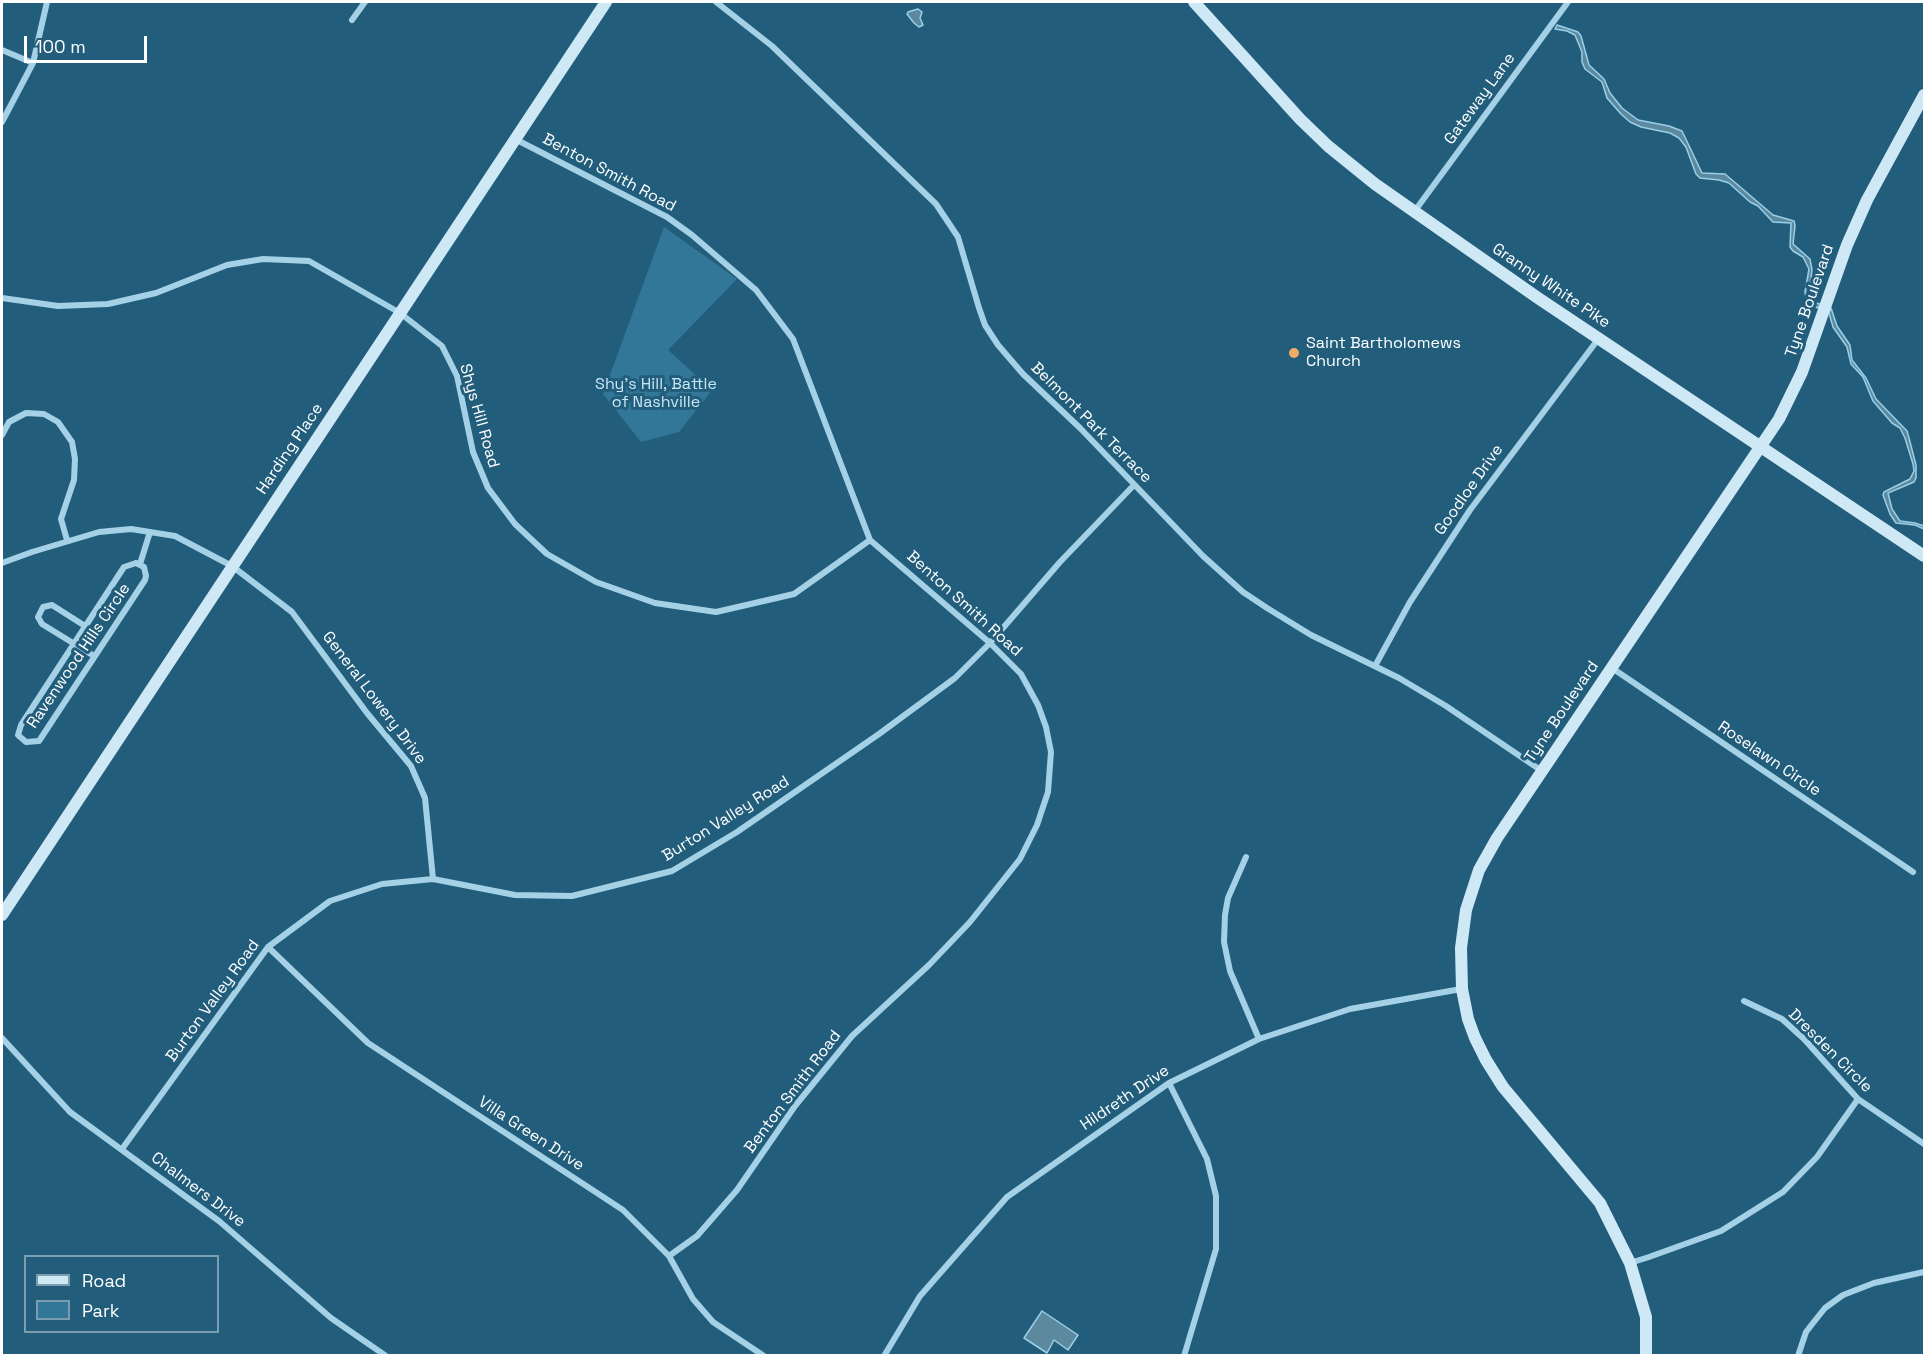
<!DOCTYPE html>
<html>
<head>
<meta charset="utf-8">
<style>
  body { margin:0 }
  #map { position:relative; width:1926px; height:1357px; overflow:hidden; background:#225e7c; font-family:"Space Grotesk",sans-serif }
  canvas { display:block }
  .frame { position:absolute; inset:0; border:3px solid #fff; pointer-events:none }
  .legend { position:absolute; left:24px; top:1255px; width:195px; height:78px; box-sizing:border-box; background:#225e7c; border:2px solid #7a9eb0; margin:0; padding:8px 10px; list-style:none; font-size:18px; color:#fff }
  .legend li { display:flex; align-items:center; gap:12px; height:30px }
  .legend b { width:30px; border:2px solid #7a9eb0 }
  .scale { position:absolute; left:24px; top:36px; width:123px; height:27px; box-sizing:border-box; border:3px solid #fff; border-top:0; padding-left:8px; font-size:18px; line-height:21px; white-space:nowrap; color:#fff; -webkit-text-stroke:4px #225e7c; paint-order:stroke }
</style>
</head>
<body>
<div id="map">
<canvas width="1926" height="1357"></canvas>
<div class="frame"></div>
<ul class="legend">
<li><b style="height:8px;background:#cfe8f5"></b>Road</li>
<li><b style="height:16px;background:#327798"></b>Park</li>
</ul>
<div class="scale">100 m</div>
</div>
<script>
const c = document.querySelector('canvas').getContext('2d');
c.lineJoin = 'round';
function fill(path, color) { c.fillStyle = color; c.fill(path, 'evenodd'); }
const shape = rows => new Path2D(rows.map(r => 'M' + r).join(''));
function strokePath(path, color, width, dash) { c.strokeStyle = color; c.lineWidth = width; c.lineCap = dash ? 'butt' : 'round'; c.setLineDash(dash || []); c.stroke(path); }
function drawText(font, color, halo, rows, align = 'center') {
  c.font = font + ' "Space Grotesk",sans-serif'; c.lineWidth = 6; c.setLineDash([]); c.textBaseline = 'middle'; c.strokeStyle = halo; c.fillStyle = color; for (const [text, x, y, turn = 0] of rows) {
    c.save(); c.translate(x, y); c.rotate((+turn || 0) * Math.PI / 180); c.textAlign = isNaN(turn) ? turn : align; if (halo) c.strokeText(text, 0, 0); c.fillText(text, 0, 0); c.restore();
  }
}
const green = shape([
  [664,227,737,279,668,350,712,390,679,432,641,442,603,394]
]);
const water = shape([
  [918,9,922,12,920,18,923,25,919,27,914,23,907,14,908,12,918,9],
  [1557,25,1578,32,1581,36,1589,65,1604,79,1610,93,1622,108,1638,120,1669,126,1682,131,1702,173,1725,174,1773,215,1794,221,1795,226,1793,244,1810,259,1812,270,1809,296,1812,302,1820,304,1818,308,1807,303,1805,292,1809,269,1803,257,1793,251,1790,247,1791,223,1773,222,1758,206,1750,202,1729,183,1719,180,1700,178,1696,174,1686,147,1679,138,1670,133,1641,127,1630,122,1621,114,1607,98,1602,82,1585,69,1582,62,1582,52,1575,35,1567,31,1555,29,1557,25],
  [1831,308,1837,326,1850,345,1852,360,1866,378,1876,399,1907,431,1909,438,1916,465,1916,478,1914,482,1888,493,1892,509,1900,521,1915,523,1924,526,1924,529,1915,525,1896,523,1890,514,1883,495,1884,492,1910,479,1914,471,1913,464,1905,438,1900,428,1892,423,1873,401,1863,377,1851,364,1847,347,1833,327,1829,313,1831,308],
  [1042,1311,1078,1335,1068,1350,1054,1340,1047,1353,1024,1338,1042,1311]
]);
const street = shape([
  [716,2,772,46,936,204,958,237,979,308,985,325,998,345,1023,374,1080,428,1203,556,1243,592,1267,608,1311,635,1399,678,1446,706,1542,771],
  [352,20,365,2],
  [2,50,33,63],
  [2,122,33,63,47,2],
  [515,139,667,217,692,235,756,290,793,339,870,540,990,643,1021,674,1038,705,1046,727,1051,752,1048,792,1037,825,1020,859,970,922,929,965,852,1036,795,1106,737,1190,697,1236,669,1256],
  [1414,212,1568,2],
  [2,298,58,306,108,304,156,293,227,265,263,259,309,261,400,313,442,346,457,376,473,452,488,488,515,524,547,554,596,582,655,603,716,612,794,594,870,540],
  [2,435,9,422,26,413,44,414,58,422,72,442,75,459,74,480,61,519,67,540],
  [2,563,32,552,99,532,131,529,175,536,232,566,292,612,367,713,411,766,425,798,433,879],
  [136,563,144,567,146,576,145,580,39,741,26,742,18,735,21,725,124,567,136,563],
  [140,564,150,532],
  [85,626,52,605,43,607,38,617,42,624,94,656],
  [1375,666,1410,602,1470,510,1599,338],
  [1612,668,1913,872],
  [1246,857,1228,898,1225,915,1224,942,1230,971,1259,1039],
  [268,947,368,1043,623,1210,669,1256,693,1299,713,1322,764,1356],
  [1744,1001,1782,1019,1804,1039,1858,1099,1924,1144],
  [2,1038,70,1112,219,1221,331,1318,386,1356],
  [1169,1083,1207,1159,1216,1196,1216,1249,1184,1356],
  [122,1149,268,947,330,901,382,884,433,879,515,895,572,896,672,871,737,832,879,734,955,678,990,643,1060,562,1134,485],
  [1630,1263,1649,1257,1721,1231,1783,1192,1817,1157,1858,1099],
  [884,1356,920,1296,1007,1197,1169,1083,1259,1039,1350,1009,1461,989],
  [1798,1356,1806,1332,1813,1323,1825,1308,1843,1295,1874,1283,1924,1272]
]);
const secondary = shape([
  [1194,2,1300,119,1328,146,1375,184,1538,298,1924,556],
  [2,915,606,2],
  [1646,1356,1646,1317,1630,1263,1600,1203,1503,1087,1486,1060,1475,1038,1468,1019,1462,989,1461,948,1466,910,1479,870,1497,838,1779,419,1802,372,1847,245,1867,200,1924,95]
]);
const markers = [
  [1294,353,6,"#f2ab67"]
];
const streetNames = [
  ["Gateway Lane",1480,99,-54],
  ["Benton Smith Road",609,173,28],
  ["Granny White Pike",1551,286,34],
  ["Tyne Boulevard",1810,301,-71],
  ["Shys Hill Road",479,416,74],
  ["Belmont Park Terrace",1091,423,45],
  ["Harding Place",290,449,-56],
  ["Goodloe Drive",1469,490,-55],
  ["Benton Smith Road",964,604,42],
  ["Ravenwood Hills Circle",79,656,-56],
  ["General Lowery Drive",374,698,53],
  ["Tyne Boulevard",1562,712,-56],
  ["Roselawn Circle",1769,759,34],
  ["Burton Valley Road",726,819,-32],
  ["Burton Valley Road",213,1001,-54],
  ["Dresden Circle",1830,1051,45],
  ["Benton Smith Road",793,1092,-53],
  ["Hildreth Drive",1125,1098,-34],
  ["Villa Green Drive",531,1134,33],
  ["Chalmers Drive",198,1190,37]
];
const poiNames = [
  ["Saint Bartholomews",1306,344],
  ["Church",1306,362]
];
const parkNames = [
  ["Shy's Hill, Battle",656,385],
  ["of Nashville",656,403]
];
fill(green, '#327798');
fill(water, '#5d899f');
strokePath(water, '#99cfe7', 1.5);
strokePath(street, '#a5d1e6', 6);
strokePath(secondary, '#cfe8f5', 12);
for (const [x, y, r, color] of markers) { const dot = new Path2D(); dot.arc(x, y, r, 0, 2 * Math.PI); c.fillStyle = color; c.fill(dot); strokePath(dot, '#225e7c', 2); }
drawText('16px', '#fff', '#225e7c', streetNames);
drawText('16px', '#fff', '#225e7c', poiNames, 'left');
drawText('16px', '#c8e6f5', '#225e7c', parkNames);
</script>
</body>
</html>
